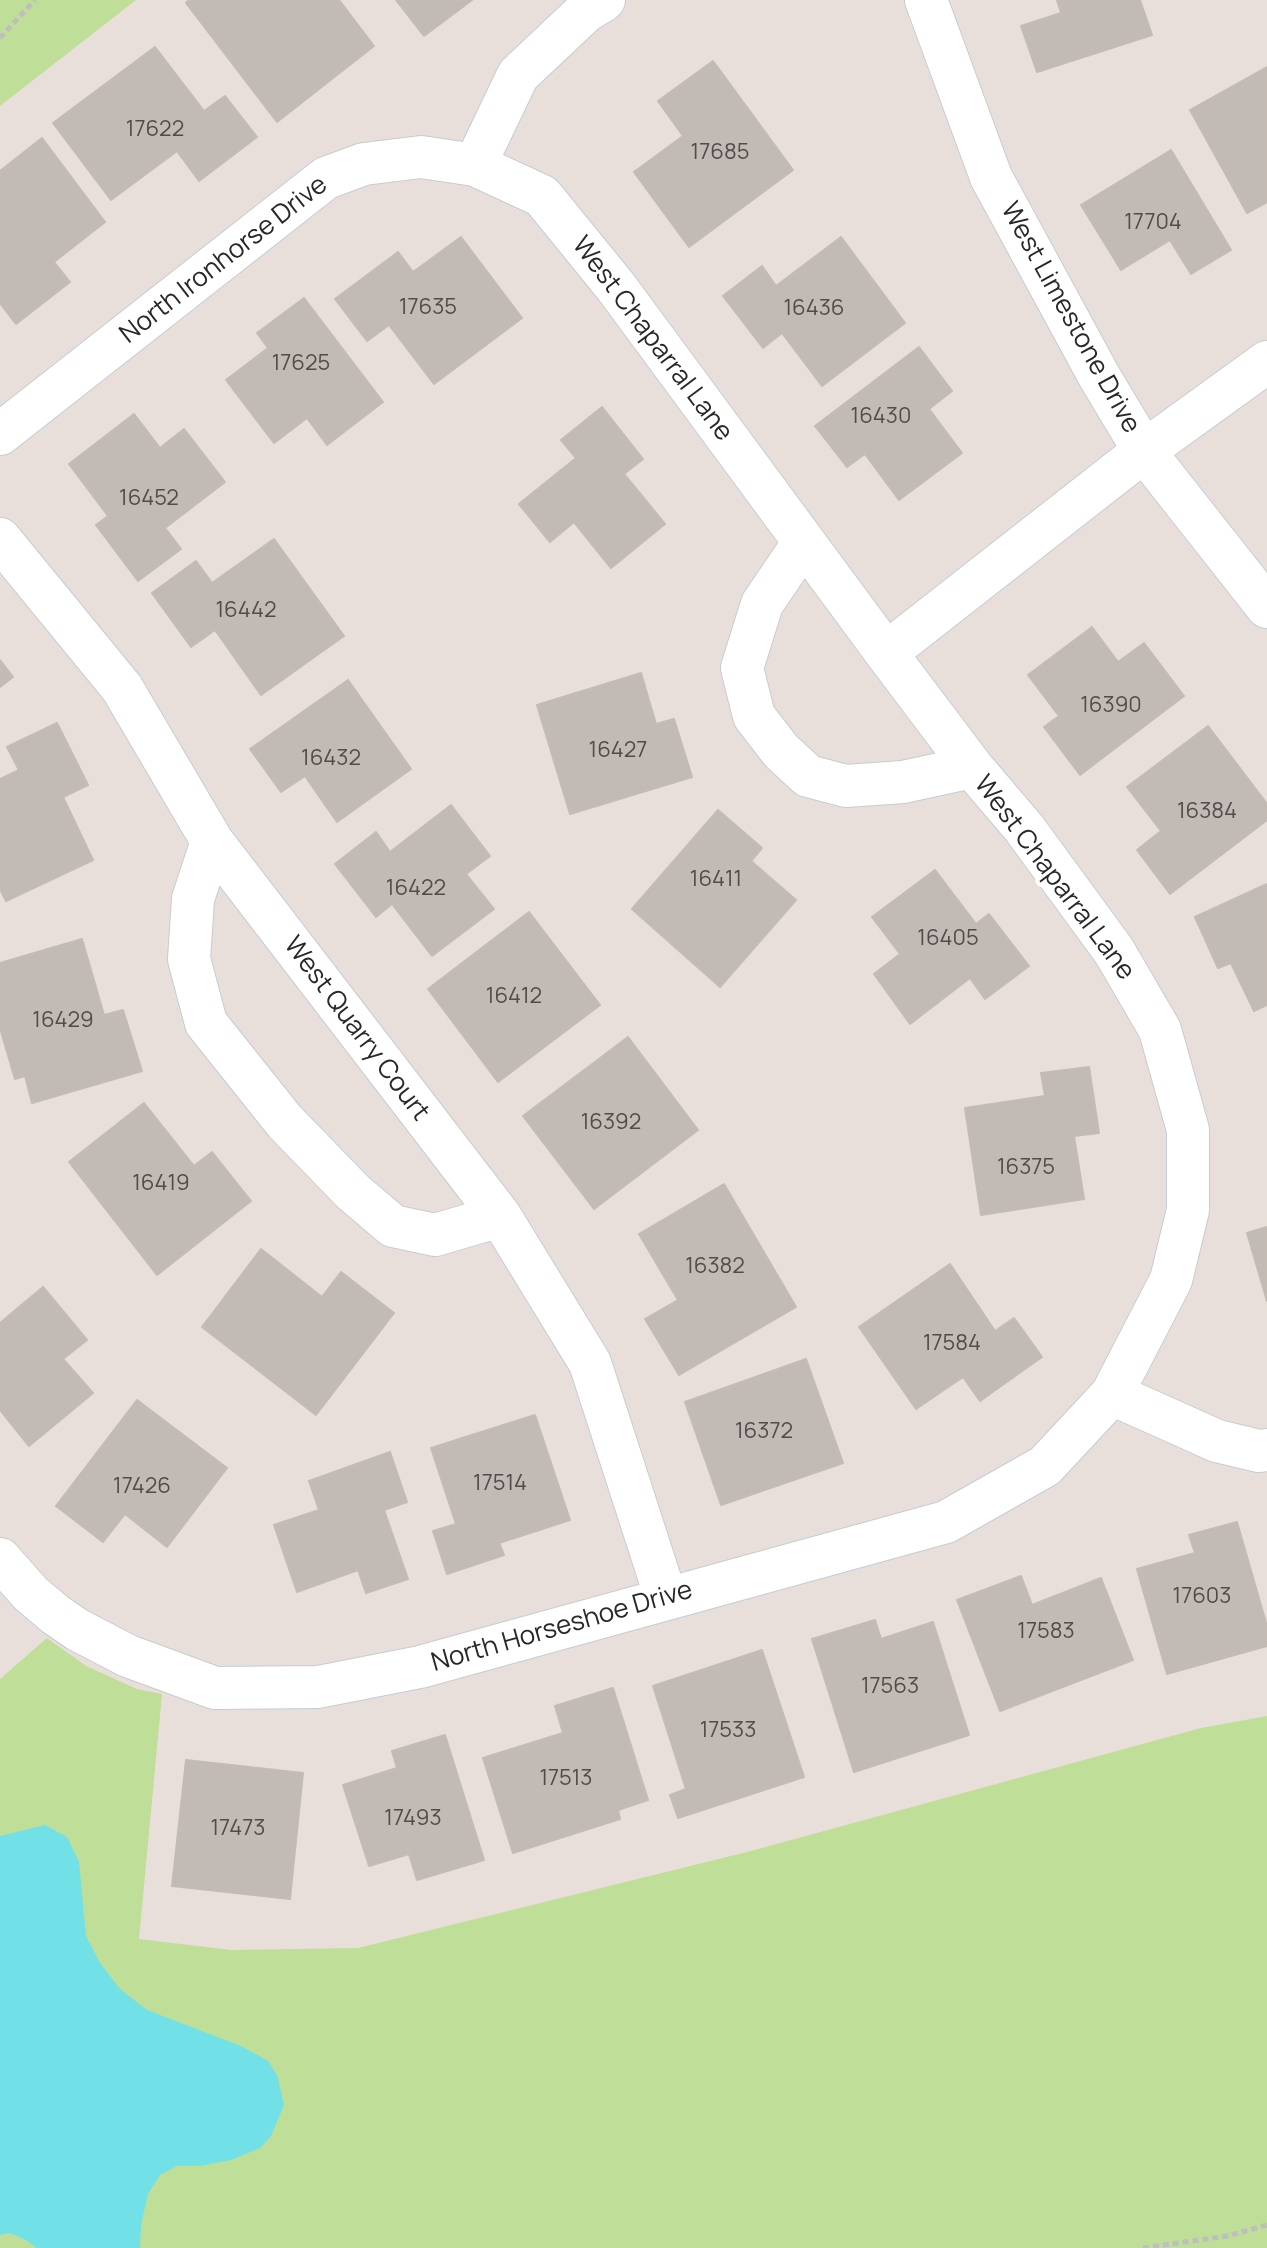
<!DOCTYPE html>
<html>
<head>
<meta charset="utf-8">
<style>
  body { margin:0 }
  canvas { display:block; background:#e9dfda }
</style>
</head>
<body>
<canvas width="1267" height="2248"></canvas>
<script>
const c = document.querySelector('canvas').getContext('2d');
c.lineJoin = 'round';
function fill(path, color) { c.fillStyle = color; c.fill(path, 'evenodd'); }
const shape = rows => new Path2D(rows.map(r => 'M' + r).join(''));
function strokePath(path, color, width, dash) { c.strokeStyle = color; c.lineWidth = width; c.lineCap = dash ? 'butt' : 'round'; c.setLineDash(dash || []); c.stroke(path); }
function drawText(font, color, halo, rows, align = 'center') {
  c.font = font + ' Manrope,sans-serif'; c.lineWidth = 8; c.setLineDash([]); c.textBaseline = 'middle'; c.strokeStyle = halo; c.fillStyle = color; for (const [text, x, y, turn = 0] of rows) {
    c.save(); c.translate(x, y); c.rotate((+turn || 0) * Math.PI / 180); c.textAlign = isNaN(turn) ? turn : align; if (halo) c.strokeText(text, 0, 0); c.fillText(text, 0, 0); c.restore();
  }
}
const green = shape([
  [0,0,136,0,0,106],
  [47,1638,86,1666,137,1689,162,1694,139,1939,231,1950,358,1948,751,1851,1201,1728,1267,1716,1267,2248,0,2248,0,1679]
]);
const water = shape([
  [45,1825,67,1837,79,1862,86,1936,100,1963,120,1989,147,2010,241,2046,268,2061,277,2075,284,2105,271,2136,260,2148,231,2160,200,2166,177,2166,160,2175,148,2194,141,2225,140,2248,37,2248,26,2240,10,2233,0,2235,0,1836]
]);
const building = shape([
  [189,0,339,0,374,46,277,122,186,3,189,0],
  [396,0,472,0,424,36,396,0],
  [1057,0,1140,0,1152,35,1037,72,1021,26,1061,13,1057,0],
  [155,47,204,111,225,96,257,137,199,181,177,151,111,200,53,123,155,47],
  [713,61,793,170,689,247,634,172,683,136,658,101,713,61],
  [1267,67,1267,202,1247,213,1190,110,1267,67],
  [42,138,105,222,54,262,70,282,16,324,0,303,0,171,42,138],
  [1171,150,1231,250,1191,274,1170,240,1121,270,1081,205,1171,150],
  [461,237,522,318,434,384,389,325,367,341,335,299,398,252,413,272,461,237],
  [841,237,905,323,822,386,782,333,763,348,723,296,762,266,776,286,841,237],
  [304,298,383,402,327,445,307,418,274,443,226,380,268,348,257,333,304,298],
  [919,347,952,391,929,409,962,453,899,500,865,454,847,467,815,426,919,347],
  [602,407,643,459,624,474,665,524,611,568,574,522,550,542,519,504,576,458,561,440,602,407],
  [134,414,160,448,184,429,225,482,165,528,181,549,138,581,96,525,108,516,69,464,134,414],
  [274,539,344,636,261,695,215,630,191,647,152,593,196,561,212,583,274,539],
  [1092,627,1118,662,1144,643,1184,696,1080,775,1044,727,1059,716,1028,675,1092,627],
  [0,660,13,677,0,687,0,660],
  [641,673,656,724,674,719,692,777,570,814,537,705,641,673],
  [348,680,411,769,337,822,305,776,281,792,250,749,348,680],
  [57,723,88,785,63,797,93,860,6,901,0,889,0,779,19,770,7,747,57,723],
  [1208,726,1267,804,1267,820,1170,894,1137,850,1161,831,1127,787,1208,726],
  [451,805,490,856,466,874,494,909,432,956,392,904,376,917,335,864,376,832,390,852,451,805],
  [718,810,762,848,751,861,796,900,720,987,632,909,718,810],
  [935,870,976,924,989,914,1029,966,985,999,970,978,910,1024,874,974,900,954,872,917,935,870],
  [1267,884,1267,1005,1254,1011,1231,963,1218,968,1195,917,1267,884],
  [529,912,600,1005,498,1082,428,989,529,912],
  [82,939,104,1015,123,1010,142,1071,32,1103,25,1076,15,1079,0,1028,0,963,82,939],
  [628,1037,698,1130,594,1209,523,1116,628,1037],
  [1089,1067,1099,1133,1074,1136,1084,1199,981,1215,965,1108,1045,1096,1041,1073,1089,1067],
  [144,1103,194,1166,212,1152,251,1201,157,1275,69,1162,144,1103],
  [724,1184,796,1307,679,1375,645,1319,678,1300,639,1234,724,1184],
  [1267,1227,1267,1301,1247,1233,1267,1227],
  [261,1249,322,1297,341,1272,394,1313,316,1415,202,1327,261,1249],
  [950,1264,995,1331,1014,1318,1042,1357,980,1401,963,1377,916,1409,859,1327,950,1264],
  [43,1287,87,1340,63,1359,93,1393,29,1446,0,1410,0,1323,43,1287],
  [806,1359,843,1463,721,1505,685,1402,806,1359],
  [137,1400,227,1468,167,1547,125,1514,103,1542,56,1506,137,1400],
  [535,1415,570,1520,499,1543,504,1555,447,1574,433,1531,456,1524,431,1448,535,1415],
  [390,1452,407,1502,384,1510,408,1579,366,1593,358,1570,297,1592,274,1525,319,1510,309,1481,390,1452],
  [1237,1522,1267,1626,1267,1646,1167,1674,1137,1569,1195,1553,1189,1535,1237,1522],
  [1021,1576,1032,1605,1101,1578,1133,1660,1000,1711,957,1600,1021,1576],
  [875,1620,881,1639,933,1622,969,1735,854,1772,812,1639,875,1620],
  [762,1650,804,1777,678,1818,670,1795,686,1789,653,1686,762,1650],
  [613,1688,648,1800,618,1810,620,1819,513,1853,483,1758,563,1733,555,1706,613,1688],
  [445,1735,484,1860,417,1880,409,1854,369,1866,343,1785,397,1768,392,1751,445,1735],
  [186,1760,303,1773,290,1899,172,1886,186,1760]
]);
const path = shape([
  [0,38,35,0],
  [1143,2248,1227,2236,1267,2225]
]);
const minor = shape([
  [926,0,991,177,1099,376,1144,451,1267,607],
  [475,165,518,75,586,11,604,0],
  [0,434,326,178,364,164,421,157,475,165,542,196,616,287,886,653,972,767,1024,828,1114,951,1160,1030,1188,1130,1188,1210,1171,1280,1112,1394,1045,1466,946,1522,420,1667,318,1687,215,1688,128,1656,78,1630,56,1615,31,1594,0,1559],
  [0,539,122,688,212,841,500,1216,590,1363,666,1598],
  [804,542,762,604,742,668,754,716,781,751,808,776,846,786,903,782,972,767],
  [886,653,1144,451,1267,362],
  [212,841,193,899,189,959,206,1023,285,1122,353,1192,393,1226,435,1235,500,1216],
  [1112,1394,1217,1441,1259,1451,1267,1450]
]);
const numberNames = [
  ["17622",155,130],
  ["17685",720,153],
  ["17704",1153,223],
  ["17635",428,308],
  ["16436",814,309],
  ["17625",301,364],
  ["16430",881,417],
  ["16452",149,499],
  ["16442",246,611],
  ["16390",1111,706],
  ["16427",618,751],
  ["16432",331,759],
  ["16384",1207,812],
  ["16411",716,880],
  ["16422",416,889],
  ["16405",948,939],
  ["16412",514,997],
  ["16429",63,1021],
  ["16392",611,1123],
  ["16375",1026,1168],
  ["16419",161,1184],
  ["16382",715,1267],
  ["17584",952,1344],
  ["16372",764,1432],
  ["17514",500,1484],
  ["17426",142,1487],
  ["17603",1202,1597],
  ["17583",1046,1632],
  ["17563",890,1687],
  ["17533",728,1731],
  ["17513",566,1779],
  ["17493",413,1819],
  ["17473",238,1829]
];
const streetNames = [
  ["North Ironhorse Drive",224,260,-38],
  ["West Limestone Drive",1070,318,61],
  ["West Chaparral Lane",652,339,53],
  ["West Chaparral Lane",1054,878,53],
  ["West Quarry Court",356,1029,53],
  ["North Horseshoe Drive",562,1627,-16]
];
fill(green, '#bfde98');
fill(water, '#71e1e7');
fill(building, '#c2bbb5');
strokePath(building, '#c4bbb4', 2);
strokePath(minor, '#c5ccd5', 44);
strokePath(path, '#bebebe', 5, [6, 4]);
strokePath(minor, '#fff', 42);
drawText('22px', '#4e4d4b', null, numberNames);
drawText('26px', '#282828', '#fff', streetNames);
</script>
</body>
</html>
